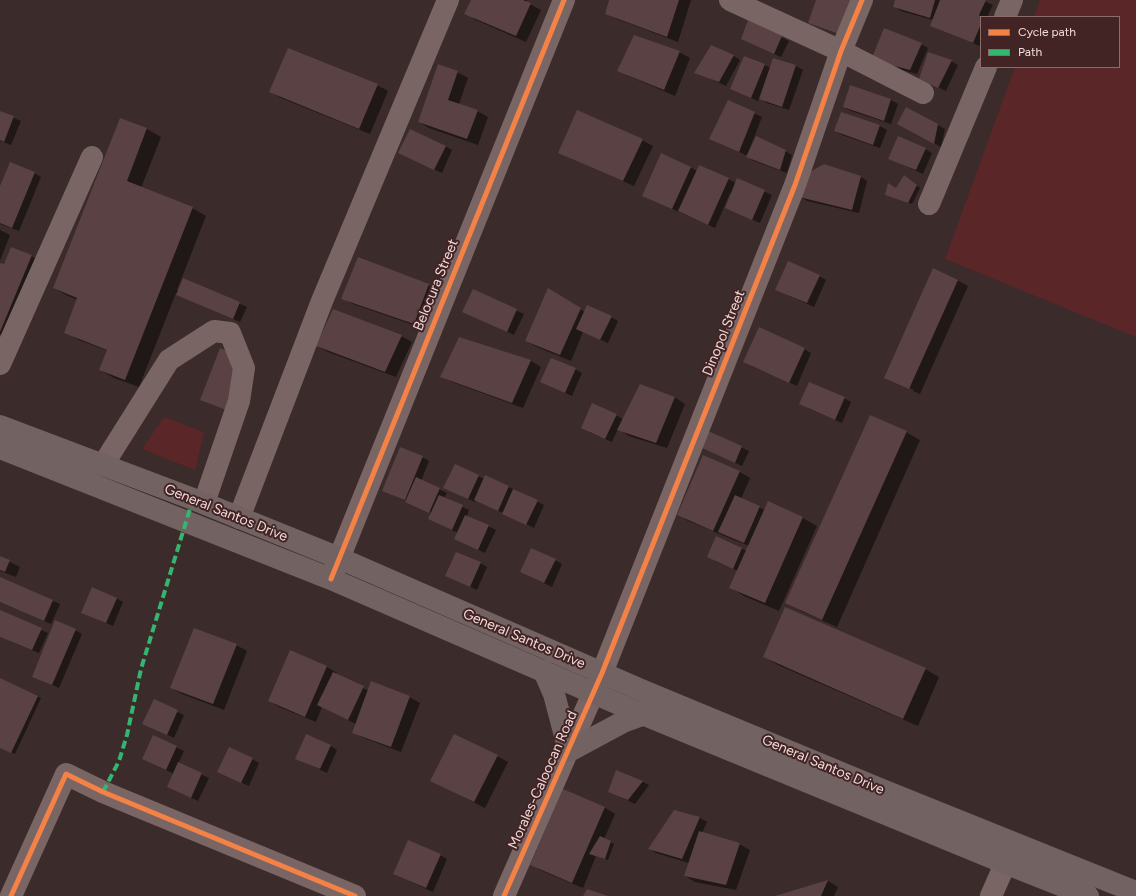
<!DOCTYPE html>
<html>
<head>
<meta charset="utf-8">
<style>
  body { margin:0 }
  #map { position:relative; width:1136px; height:896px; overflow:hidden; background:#3c2b2b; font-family:Figtree,sans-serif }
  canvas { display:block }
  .legend { position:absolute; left:980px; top:16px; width:140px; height:52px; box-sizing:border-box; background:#432424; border:1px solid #896d6d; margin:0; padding:5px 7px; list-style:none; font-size:12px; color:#f1dbdb }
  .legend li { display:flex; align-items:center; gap:8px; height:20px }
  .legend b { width:20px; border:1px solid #896d6d }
</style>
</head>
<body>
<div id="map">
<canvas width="1136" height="896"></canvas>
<ul class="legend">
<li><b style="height:5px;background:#f48246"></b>Cycle path</li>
<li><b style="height:5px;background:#33b770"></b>Path</li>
</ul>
</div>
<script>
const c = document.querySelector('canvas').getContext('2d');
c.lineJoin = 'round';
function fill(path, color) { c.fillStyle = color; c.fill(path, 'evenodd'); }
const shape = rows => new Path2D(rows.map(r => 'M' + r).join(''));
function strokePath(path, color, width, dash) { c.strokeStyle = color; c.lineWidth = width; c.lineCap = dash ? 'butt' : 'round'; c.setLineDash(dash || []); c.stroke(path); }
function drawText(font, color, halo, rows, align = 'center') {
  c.font = font + ' Figtree,sans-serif'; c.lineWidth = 4; c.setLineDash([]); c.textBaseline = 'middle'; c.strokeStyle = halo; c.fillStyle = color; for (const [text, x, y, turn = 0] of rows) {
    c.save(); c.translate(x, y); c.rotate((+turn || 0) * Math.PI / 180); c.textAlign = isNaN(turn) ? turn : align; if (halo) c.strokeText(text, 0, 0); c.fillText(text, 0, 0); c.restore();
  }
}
const green = shape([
  [1040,0,1136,0,1136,337,945,259,1015,67,1119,67,1119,17,1034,17],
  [164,417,204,432,195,470,142,449]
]);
const shadow = shape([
  [472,0,527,0,526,2,541,10,526,42,476,20,466,13],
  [610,0,691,0,678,42,617,19,606,13],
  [817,0,851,39,816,26,809,22],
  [896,0,982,0,993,5,987,17,981,17,980,46,938,29,931,25,933,20,901,11,895,7],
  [749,22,789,41,781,57,742,39],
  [921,44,928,48,917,74,879,64],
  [679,52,690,58,675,96,629,76,619,70],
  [734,56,740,60,726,86,696,72],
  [745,57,771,68,774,59,796,66,803,70,789,110,767,103,760,98,758,101,738,92],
  [951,61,958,65,946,91,927,82],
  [457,72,468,78,459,104,477,111,488,117,478,145,429,128,419,122],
  [377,85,388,91,370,134,281,98,271,92],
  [851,87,891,100,898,104,891,124,851,111,844,107],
  [729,101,762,117,748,153,785,151,792,155,787,173,754,161,747,157,748,156,717,142],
  [907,108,945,129,941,147,899,124],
  [0,112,21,121,11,145,0,141],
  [841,113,880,126,887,130,880,148,842,135,835,131],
  [120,119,147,129,161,137,141,188,192,208,206,216,177,290,179,291,184,279,247,307,240,322,184,298,176,293,139,387,114,378,100,370,108,351,79,340,65,332,78,300,68,296,54,288],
  [642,140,653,146,634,186,570,158],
  [445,146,452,150,442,173,407,157],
  [925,149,932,153,923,174,889,158],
  [690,167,697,171,728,179,736,183,738,180,772,195,760,223,726,208,732,194,730,193,715,228,650,199],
  [34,173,41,177,19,231,0,224,0,189],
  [861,177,867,181,859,213,807,201,800,197],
  [907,178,920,188,912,204,886,195,897,189],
  [0,230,10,235,0,261],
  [31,256,38,260,7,337,0,334,0,264,4,266],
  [819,276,826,280,814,307,783,293],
  [957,280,968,286,920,394,913,391,914,390,895,381],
  [428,285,439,291,425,329,353,304,342,298],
  [549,290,585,312,611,317,618,321,608,343,583,332,571,361,537,347,526,341],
  [473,291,524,314,514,335,464,312],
  [401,336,412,342,396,377,328,352,317,346],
  [459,338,531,361,541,367,523,408,452,382,441,376],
  [804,349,811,353,797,386,751,366],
  [575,369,582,373,572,396,548,385],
  [674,397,685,404,667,448,629,436,618,429,612,442,589,432,616,415,624,420],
  [844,398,851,402,842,423,807,408],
  [708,432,749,451,742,466,701,447],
  [906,432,920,440,837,627,801,611,787,603],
  [704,456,740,472,750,478,741,499,765,510,769,502,803,518,817,526,779,611,744,596,731,588,738,571,715,561,717,538,747,551,749,546,688,521,678,515],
  [422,457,429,461,421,481,447,493,444,498,469,510,467,516,496,530,485,553,462,542,458,533,429,519,431,513,384,490],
  [478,476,484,479,485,477,509,487,544,505,534,528,476,500,475,502,445,488],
  [0,557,20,567,16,577,0,571],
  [555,560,562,564,552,587,521,572],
  [480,563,487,567,477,590,446,576],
  [0,578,60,604,51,624,0,602],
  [116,598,123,602,113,626,83,613],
  [0,612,48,633,39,653,0,637],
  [75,630,82,634,59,688,33,676],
  [236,645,247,651,224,710,182,694,171,688],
  [291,651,327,667,337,673,336,675,369,691,409,697,420,703,401,752,364,738,353,732,356,724,322,707,316,722,279,707,269,701],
  [764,657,925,669,939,677,918,726,778,665],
  [0,679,41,698,15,754,0,747],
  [154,701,184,715,174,738,151,727],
  [153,736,184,751,178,764,209,778,198,801,168,787,174,774,143,759],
  [331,746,337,750,327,773,304,762],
  [497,756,508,762,485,808,432,781],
  [252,759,259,763,249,786,225,775],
  [643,782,649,785,635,804,617,795],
  [604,807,615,814,604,839,614,844,608,860,596,856,583,888,542,871,532,865],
  [674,811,700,818,707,822,702,833,739,844,750,850,736,890,695,882,685,876,689,863,656,853,650,849],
  [440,855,447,859,433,892,394,874],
  [828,881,838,887,834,896,777,896]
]);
const building = shape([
  [471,0,523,0,531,3,516,36,464,14],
  [609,0,679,0,667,37,605,14],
  [816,0,857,0,844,36,808,23],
  [895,0,935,0,930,18,893,7],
  [940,0,986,0,979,15,981,17,981,24,973,43,930,26],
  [748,20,782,36,774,54,741,39],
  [884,28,922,43,910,70,871,60],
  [634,35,680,51,664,90,617,71],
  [711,45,734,55,719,82,694,73],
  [288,48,378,84,359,129,269,92],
  [928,52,952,60,938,88,919,79],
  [744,56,765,64,751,98,730,89],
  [773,58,796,65,782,107,759,99],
  [438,64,458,71,448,100,478,110,467,139,418,122],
  [850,85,891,99,884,121,843,107],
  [728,100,755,112,739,152,709,139],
  [906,107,938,124,934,144,897,124],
  [577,110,643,139,623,181,558,153],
  [0,111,14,116,4,142,0,140],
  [841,112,880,125,873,145,834,131],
  [120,118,147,128,127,181,193,207,125,380,99,370,107,350,64,333,77,298,53,288],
  [410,129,446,146,434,170,398,153],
  [756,136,786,150,780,170,746,157],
  [898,136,926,148,916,170,888,159],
  [661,153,691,167,672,209,642,196],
  [10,162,35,172,12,228,0,223,0,186],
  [824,164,861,176,852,210,799,197,806,174],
  [699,165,729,178,708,225,678,211],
  [904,175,917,185,908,203,885,195,888,183,896,188],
  [737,178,765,190,752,220,725,208],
  [11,247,32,255,0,332,0,263,4,264],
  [358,257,429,284,414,324,341,299],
  [788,261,820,275,807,303,775,290],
  [933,268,958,280,909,389,884,378],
  [183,278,240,302,233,319,176,295],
  [548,288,581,308,560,355,525,341],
  [473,289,517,309,507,332,462,312],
  [587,305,612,316,600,340,576,329],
  [333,309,402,335,385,372,316,346],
  [759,327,805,348,789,383,743,362],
  [459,337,531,360,512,403,440,377],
  [220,348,250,360,229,411,200,400],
  [551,358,576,368,565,393,540,382],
  [809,382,845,397,835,420,799,404],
  [640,384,675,397,656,443,617,430],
  [592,403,617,414,605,439,581,428],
  [870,415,907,431,822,620,785,603],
  [708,431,742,446,735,463,700,447],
  [400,447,423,456,405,500,382,491],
  [703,455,740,471,713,531,677,515],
  [455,464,479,475,468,499,443,488],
  [485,475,509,486,498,511,474,500],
  [416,477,440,488,429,513,405,502],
  [513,489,538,500,526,525,502,514],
  [439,495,463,505,452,530,428,519],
  [735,495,760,506,744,543,718,532],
  [768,501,803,517,765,603,729,588],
  [465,515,489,525,478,550,454,539],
  [716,536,742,548,733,569,707,557],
  [531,548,556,559,544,583,520,572],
  [456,552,481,562,470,587,445,576],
  [0,556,10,560,5,572,0,570],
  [0,577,53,600,44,621,0,602],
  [92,587,117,598,106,623,81,613],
  [785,607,926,668,903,719,763,657],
  [0,610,42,628,32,650,0,637],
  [55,620,76,629,52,685,32,677],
  [194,628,237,644,213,704,170,688],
  [290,650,327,666,305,717,268,701],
  [333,672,364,686,348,720,317,705],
  [0,678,38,696,11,753,0,748],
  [371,681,410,696,391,747,352,733],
  [154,699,178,710,167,735,142,724],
  [306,734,331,745,320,769,295,759],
  [454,734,498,755,474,802,430,781],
  [153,735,177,746,166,770,142,759],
  [229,747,253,758,241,783,217,772],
  [178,762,202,773,191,798,167,787],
  [616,770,643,781,628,800,608,792],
  [563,789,605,807,572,883,530,865],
  [674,810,700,817,682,859,648,849],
  [699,831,740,843,726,885,684,876],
  [600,836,611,841,605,859,589,854],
  [408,840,441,854,426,888,393,874],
  [828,880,821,896,775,896],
  [587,889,608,896,583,896]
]);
const minor = shape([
  [730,0,841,51,923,93],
  [1005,17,1012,0],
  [929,204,986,67],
  [0,364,92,157],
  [103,465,169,360,214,331,230,333,244,368,239,401,204,503],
  [239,518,322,301,448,0],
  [332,576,564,0],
  [11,896,66,774,103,792,355,896],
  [504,896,602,673,795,185,841,51,862,0],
  [991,896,1013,846]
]);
const highway = shape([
  [0,426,193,499,339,558,639,689,882,790,1136,892],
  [0,448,331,579,630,709,1005,863,1088,896],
  [544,671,554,694,569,751,623,722,645,714]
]);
const quiet = shape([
  [103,792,119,761,127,735,141,669,193,499]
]);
const cycleway = shape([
  [331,579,564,0],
  [11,896,66,774,103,792,355,896],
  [504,896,602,673,795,185,841,51,862,0]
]);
const streetNames = [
  ["Belocura Street",436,285,-68],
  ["Dinopol Street",724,333,-68],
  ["General Santos Drive",226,513,22],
  ["General Santos Drive",524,639,23],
  ["General Santos Drive",823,765,23],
  ["Morales-Caloocan Road",543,780,-66]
];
fill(green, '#5b2628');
fill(shadow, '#0007');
fill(building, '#5a4143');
strokePath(minor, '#7a6565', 22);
strokePath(highway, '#726262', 22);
strokePath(quiet, '#33b770', 4, [8, 4]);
strokePath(cycleway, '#f48246', 5);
drawText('14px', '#f1dbdb', '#432424', streetNames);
</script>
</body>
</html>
